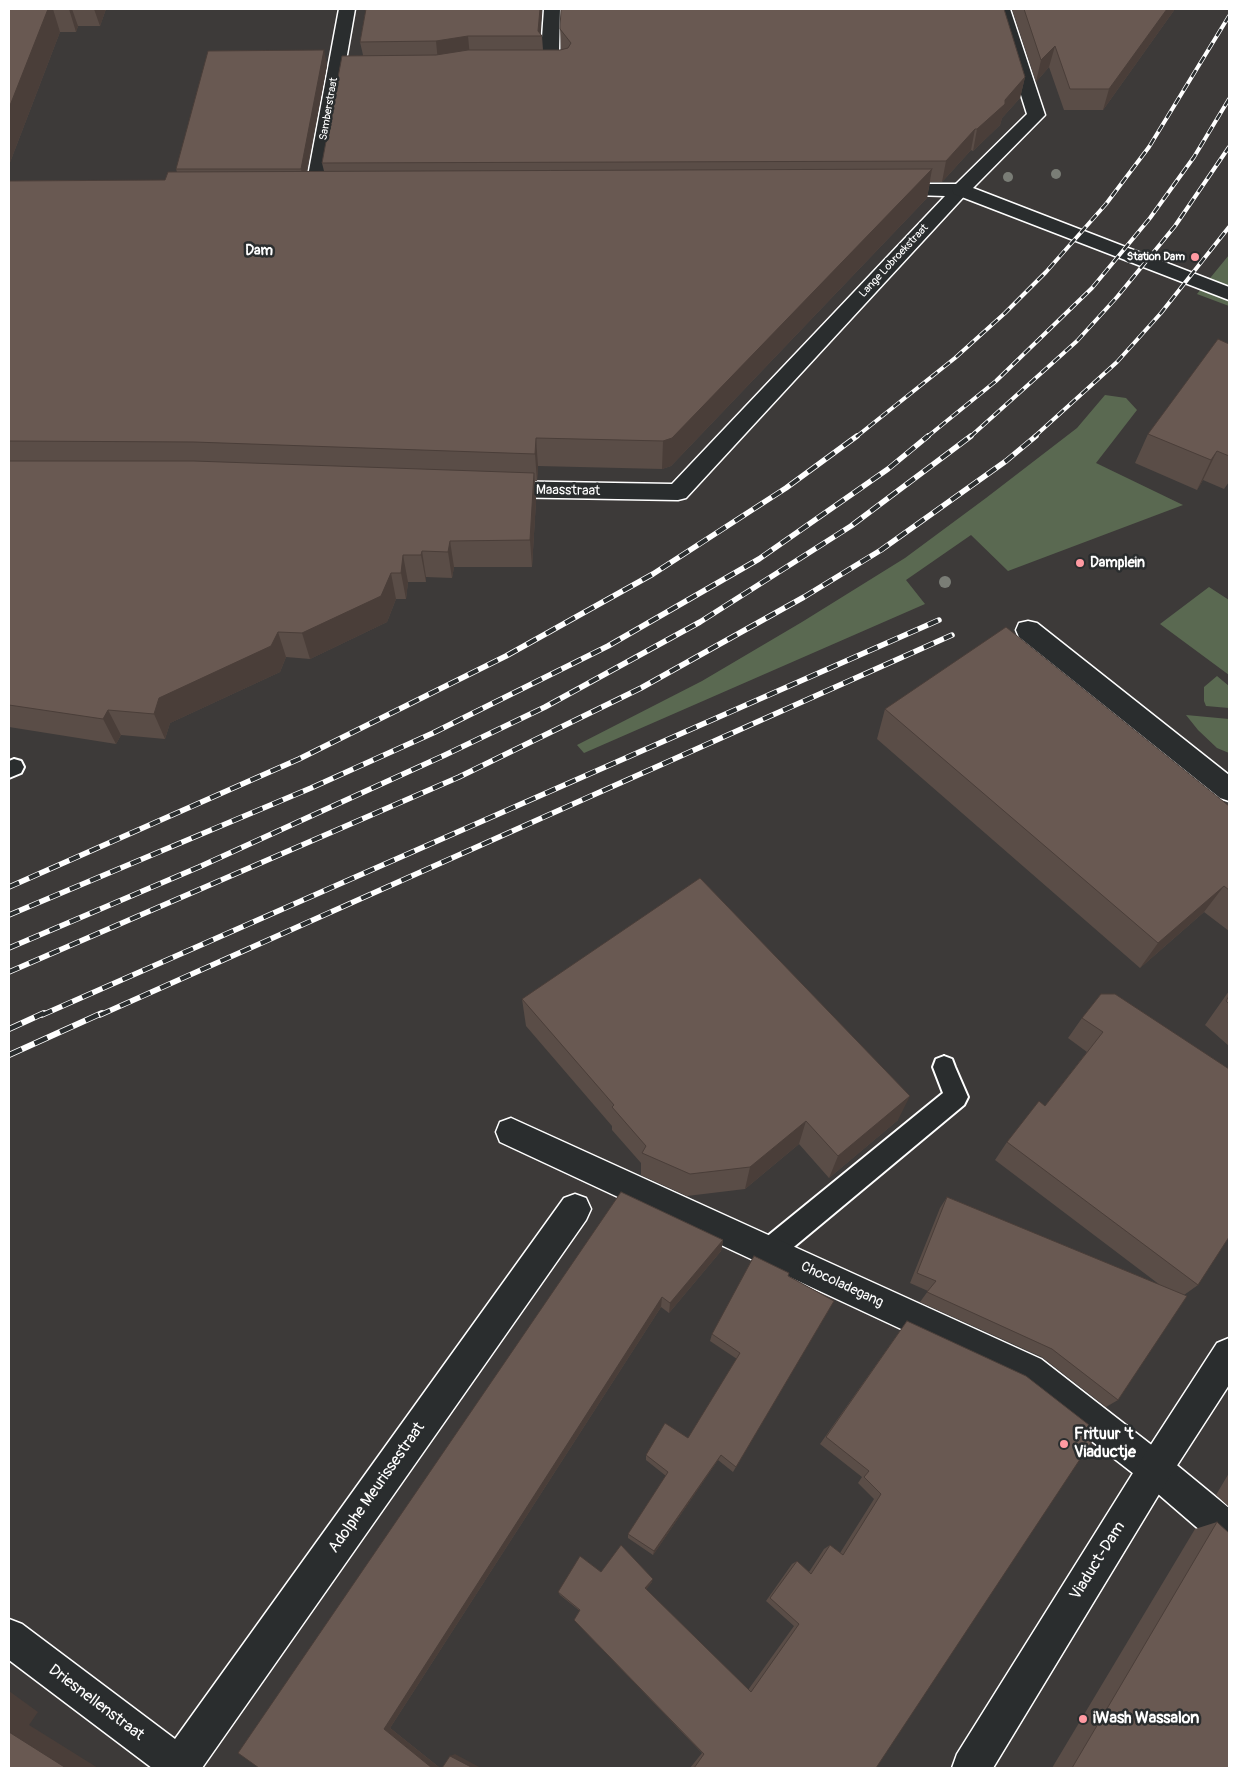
<!DOCTYPE html>
<html>
<head>
<meta charset="utf-8">
<style>
  body { margin:0 }
  #map { position:relative; width:1238px; height:1777px; overflow:hidden; background:#3d3a39; font-family:Pangolin,sans-serif }
  canvas { display:block }
  .frame { position:absolute; inset:0; border:10px solid #fff; pointer-events:none }
</style>
</head>
<body>
<div id="map">
<canvas width="1238" height="1777"></canvas>
<div class="frame"></div>
</div>
<script>
const c = document.querySelector('canvas').getContext('2d');
c.lineJoin = 'round';
function fill(path, color) { c.fillStyle = color; c.fill(path, 'evenodd'); }
const shape = rows => new Path2D(rows.map(r => 'M' + r).join(''));
function strokePath(path, color, width, dash) { c.strokeStyle = color; c.lineWidth = width; c.lineCap = dash ? 'butt' : 'round'; c.setLineDash(dash || []); c.stroke(path); }
function drawText(font, color, halo, rows, align = 'center') {
  c.font = font + ' Pangolin,sans-serif'; c.lineWidth = 5; c.setLineDash([]); c.textBaseline = 'middle'; c.strokeStyle = halo; c.fillStyle = color; for (const [text, x, y, turn = 0] of rows) {
    c.save(); c.translate(x, y); c.rotate((+turn || 0) * Math.PI / 180); c.textAlign = isNaN(turn) ? turn : align; if (halo) c.strokeText(text, 0, 0); c.fillText(text, 0, 0); c.restore();
  }
}
const green = shape([
  [1229,255,1229,306,1197,294],
  [1105,395,1126,398,1137,410,1096,463,1183,505,1008,571,971,535,906,580,925,604,584,753,577,745,702,681,802,622,905,558,986,498,1077,428],
  [1209,587,1229,600,1229,675,1160,624],
  [1217,676,1229,686,1229,708,1206,706,1204,701,1204,687],
  [1186,715,1229,719,1229,753,1217,748,1198,730]
]);
const service = shape([
  [14,759,21,761,24,767,21,773,9,778,9,761,14,759],
  [944,1056,952,1059,955,1067,968,1097,964,1105,777,1261,768,1264,759,1261,756,1252,759,1243,943,1093,933,1067,936,1059,944,1056]
]);
const minor = shape([
  [339,9,355,9,323,192,321,196,314,198,307,196,305,192,339,9],
  [544,9,560,9,559,51,570,64,567,68,561,69,555,68,541,52,544,9],
  [890,184,961,184,968,186,970,190,686,498,678,500,498,497,490,495,487,489,490,483,498,481,672,484,945,196,883,194,881,190,883,186,890,184],
  [1028,621,1037,623,1229,775,1229,801,1220,798,1019,637,1016,630,1019,623,1028,621],
  [511,1118,1041,1359,1167,1457,1229,1508,1229,1549,1216,1544,1143,1481,1017,1383,500,1142,496,1132,500,1122,511,1118],
  [575,1194,586,1198,591,1209,586,1220,202,1768,152,1768,9,1660,9,1619,22,1624,175,1739,564,1198,575,1194]
]);
const tertiary = shape([
  [994,9,1010,9,1045,115,973,188,1229,287,1229,300,954,194,952,190,954,186,1027,114,994,9],
  [1229,1338,1229,1385,1167,1481,993,1768,952,1768,957,1754,1143,1457,1217,1343,1229,1338]
]);
const railFar2 = shape([
  [856,437,955,358,1005,313,1046,272,1106,204,1149,147,1229,16],
  [927,437,996,381,1092,288,1150,218,1194,157,1229,99],
  [970,437,1077,341,1117,297,1175,226,1229,147],
  [1034,437,1117,362,1161,313,1229,227]
]);
const railFar1 = shape([
  [9,887,299,759,506,656,653,574,786,488,857,436],
  [9,915,311,788,433,733,608,646,759,559,888,469,928,436],
  [9,948,199,867,445,755,545,707,700,622,851,526,971,436],
  [9,972,459,777,641,688,804,597,881,550,1006,461,1036,436],
  [42,1015,939,620],
  [100,1015,952,635]
]);
const rail = shape([
  [9,1029,44,1013],
  [9,1055,102,1013]
]);
const trees = [
  [1056,174,5],
  [1008,177,5],
  [945,582,6]
];
const wall = shape([
  [9,9,106,9,100,26,78,26,76,32,60,32,9,165],
  [366,9,542,9,540,34,542,36,543,50,561,50,560,29,1025,77,1020,98,1002,118,1000,125,973,151,971,150,942,182,930,182,927,198,671,466,662,469,538,466,537,481,535,481,536,501,532,567,454,567,452,578,426,577,426,582,408,582,406,599,396,599,387,622,310,659,286,657,280,672,170,723,165,739,121,735,116,744,9,727,9,181,165,180,177,172,176,169,327,65,307,171,324,171,322,163,363,55,360,42],
  [1012,9,1175,9,1103,110,1064,110,1049,67,1036,82],
  [1229,344,1229,482,1224,489,1203,480,1197,490,1135,463,1148,434],
  [885,709,1229,806,1229,931,1204,912,1140,968,877,739],
  [1229,991,1229,1046,1205,1025],
  [1101,994,1198,1285,1184,1295,1118,1400,1106,1407,1042,1357,920,1302,928,1291,910,1283,940,1208,947,1197,1160,1285,995,1160,1007,1142,1045,1106,1087,1052,1068,1038,1082,1018],
  [522,999,898,1120,829,1178,799,1144,745,1189,687,1196,641,1175,641,1163,612,1130,612,1126,526,1026],
  [621,1192,723,1240,721,1251,669,1313,661,1307,390,1728,440,1768,259,1768],
  [788,1276,834,1301,733,1472,718,1460,653,1555,628,1538,628,1534,666,1476,646,1460,646,1455,688,1438,737,1359,710,1341,712,1334],
  [907,1321,876,1768,690,1768,702,1753,576,1622,574,1620,580,1611,560,1595,558,1592,601,1572,652,1582,646,1589,748,1690,794,1626,766,1601,792,1564,797,1561,809,1572,824,1549,830,1545,840,1553,874,1499,858,1483,862,1477,820,1444],
  [1229,1473,1229,1507,1216,1495],
  [1217,1522,1229,1768,1052,1768,1195,1529]
]);
const shadedWall = shape([
  [48,9,53,9,60,32,9,165,9,108],
  [69,9,72,9,78,26,76,32],
  [94,9,106,9,100,26],
  [540,9,542,9,540,36,538,31],
  [1167,9,1175,9,1103,110,1109,89],
  [468,36,470,57,438,62,436,41],
  [1055,46,1049,67,1036,82,1041,60],
  [324,50,327,65,304,184,301,169],
  [1025,77,1020,98,1002,118,1000,125,973,151,977,129],
  [975,129,971,150,942,182,946,161],
  [932,169,927,198,671,466,662,469,663,441],
  [536,438,538,466,537,481,535,454],
  [1217,451,1203,480,1197,490,1211,460],
  [534,473,536,501,532,567,530,540],
  [450,541,454,567,452,578,448,552],
  [422,551,426,577,426,582,421,555],
  [403,555,408,582,406,599,401,573],
  [391,573,396,599,387,622,310,659,302,633],
  [278,632,286,657,280,672,170,723,165,739,154,714,159,698],
  [108,710,121,735,116,744,103,719],
  [1224,886,1204,912,1140,968,1158,943],
  [910,1096,898,1120,829,1178,838,1156],
  [806,1121,799,1144,745,1189,750,1167],
  [723,1240,721,1251,669,1313,670,1303],
  [662,1297,661,1307,390,1728,440,1768,432,1768,384,1729],
  [721,1455,718,1460,653,1555,654,1551],
  [653,1579,652,1582,644,1592,645,1588],
  [9,1691,38,1712,29,1725,98,1768,66,1768,9,1732],
  [455,1754,481,1768,473,1768,450,1756]
]);
const building = shape([
  [9,9,48,9,9,108,9,9],
  [366,9,540,9,538,31,542,36,468,36,436,41,360,42,366,9],
  [561,9,1004,9,1025,77,1005,100,1005,104,977,129,975,129,946,161,322,163,342,56,436,55,468,50,560,50,568,48,571,43,560,29,561,9],
  [1024,9,1167,9,1109,89,1070,89,1055,46,1041,60,1024,9],
  [324,50,301,169,176,169,208,51,324,50],
  [932,169,672,438,663,441,536,438,535,454,194,442,9,441,9,181,165,180,168,172,932,169],
  [1218,339,1229,344,1229,456,1217,451,1211,460,1148,434,1218,339],
  [9,461,194,461,534,473,530,540,450,541,448,552,422,551,421,555,403,555,401,573,391,573,381,596,302,633,278,632,271,646,159,698,154,714,108,710,103,719,9,705,9,461],
  [1006,627,1229,806,1229,890,1224,886,1158,943,885,709,1006,627],
  [700,878,910,1096,838,1156,806,1121,750,1167,690,1174,642,1153,646,1146,612,1107,614,1105,522,999,700,878],
  [1101,994,1115,994,1229,1069,1229,1237,1198,1285,1007,1142,1039,1101,1045,1106,1103,1032,1082,1018,1101,994],
  [1229,996,1229,1004,1226,1001,1229,996],
  [621,1192,723,1240,670,1303,662,1297,384,1729,432,1768,259,1768,238,1753,621,1192],
  [947,1197,1187,1296,1118,1400,1052,1349,927,1292,936,1281,917,1273,947,1197],
  [754,1256,789,1273,788,1276,834,1301,736,1467,721,1455,654,1551,628,1534,668,1472,646,1455,665,1423,688,1438,740,1353,712,1334,754,1256],
  [907,1321,1026,1376,1098,1432,876,1768,694,1768,704,1754,574,1620,580,1610,558,1592,580,1556,601,1572,621,1545,653,1579,645,1588,751,1692,799,1624,770,1598,797,1561,811,1574,830,1545,843,1555,881,1494,864,1477,869,1471,826,1437,907,1321],
  [1217,1522,1229,1533,1229,1768,1072,1768,1217,1522],
  [9,1732,66,1768,9,1768,9,1732],
  [450,1756,473,1768,442,1768,450,1756]
]);
const markers = [
  [1195,257,5,"#ff9aa2"],
  [1080,563,5,"#ff9aa2"],
  [1064,1444,5,"#ff9aa2"],
  [1083,1719,5,"#ff9aa2"]
];
const farStreetnames = [
  ["Samberstraat",329,109,-80],
  ["Lange Lobroekstraat",894,261,-47]
];
const farPoinames = [
  ["Station Dam",1185,257]
];
const farQuarternames = [
  ["Dam",259,251]
];
const streetNames = [
  ["Maasstraat",568,491,1],
  ["Chocoladegang",842,1285,25]
];
const poiNames = [
  ["Damplein",1090,563]
];
const nearPoinames = [
  ["Frituur 't",1074,1435],
  ["Viaductje",1074,1453],
  ["iWash Wassalon",1093,1719]
];
const nearStreetnames = [
  ["Adolphe Meurissestraat",377,1488,-55],
  ["Viaduct-Dam",1098,1561,-58],
  ["Driesnellenstraat",96,1703,37]
];
fill(green, '#5a6951');
strokePath(service, '#fff', 4);
strokePath(minor, '#fff', 3);
strokePath(tertiary, '#fff', 3);
fill(service, '#2a2d2e');
fill(minor, '#2a2d2e');
fill(tertiary, '#2a2d2e');
strokePath(railFar2, '#fff', 4);
strokePath(railFar1, '#fff', 5.5);
strokePath(rail, '#fff', 6);
strokePath(railFar2, '#2a2d2e', 2.5, [8]);
strokePath(railFar1, '#2a2d2e', 4, [11]);
strokePath(rail, '#2a2d2e', 4.5, [14]);
c.fillStyle = '#7a7d76';
for (const [x, y, r] of trees) { c.beginPath(); c.arc(x, y, r, 0, 2 * Math.PI); c.fill(); }
fill(wall, '#5a4d47');
fill(shadedWall, '#4a3e39');
fill(building, '#695952');
strokePath(building, '#4a3e39', 1);
for (const [x, y, r, color] of markers) { const dot = new Path2D(); dot.arc(x, y, r, 0, 2 * Math.PI); c.fillStyle = color; c.fill(dot); strokePath(dot, '#2a2d2e', 2); }
drawText('11px', '#fff', '#2a2d2e', farStreetnames);
drawText('bold 11px', '#fff', '#2a2d2e', farPoinames, 'right');
drawText('bold 14px', '#fff', '#2a2d2e', farQuarternames);
drawText('14px', '#fff', '#2a2d2e', streetNames);
drawText('bold 14px', '#fff', '#2a2d2e', poiNames, 'left');
drawText('bold 16px', '#fff', '#2a2d2e', nearPoinames, 'left');
drawText('16px', '#fff', '#2a2d2e', nearStreetnames);
</script>
</body>
</html>
